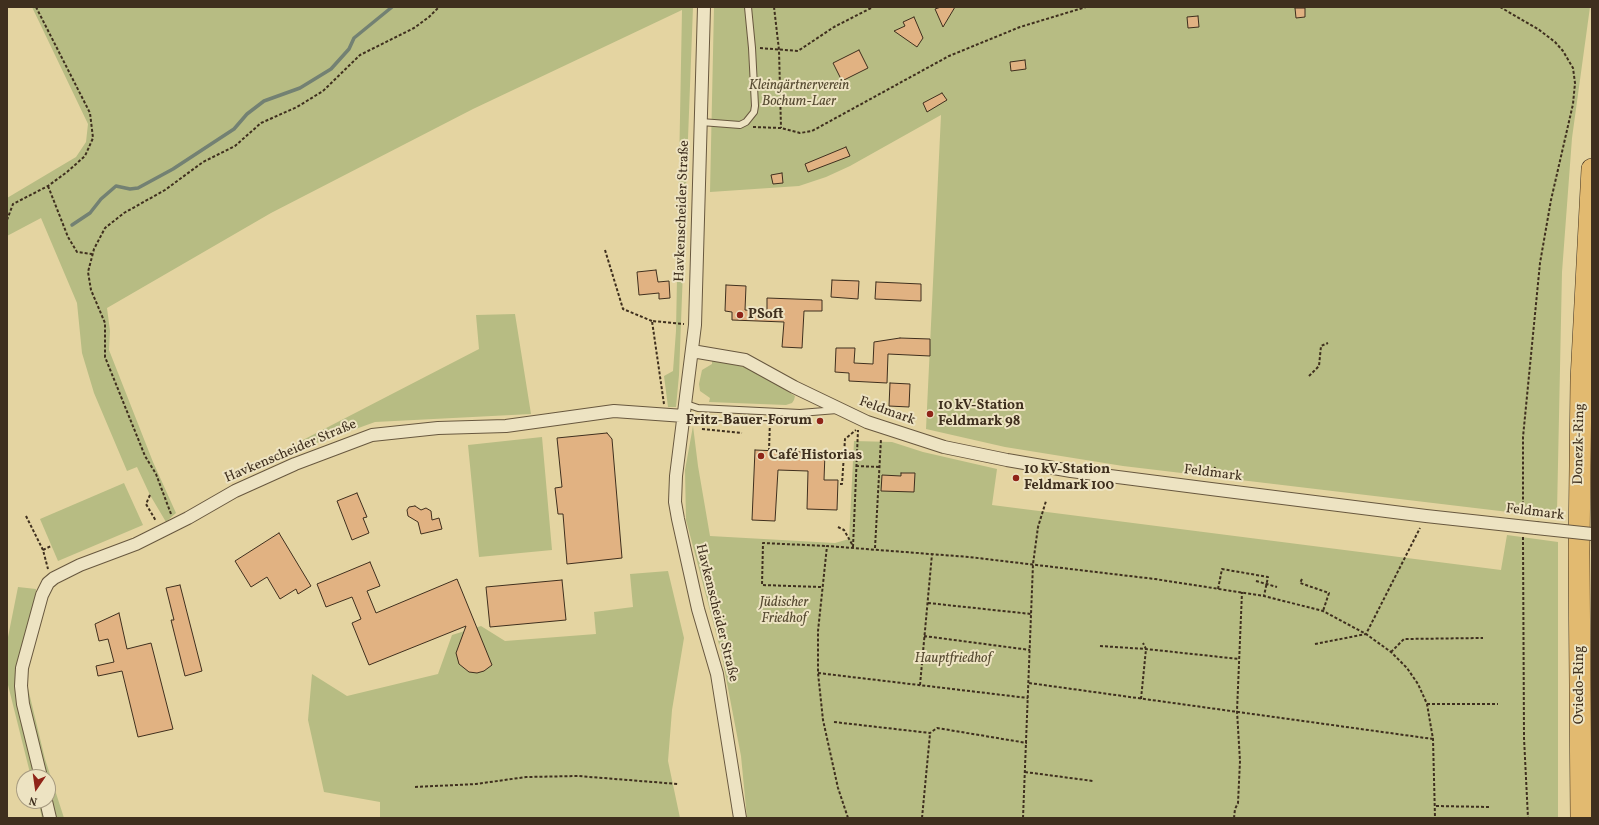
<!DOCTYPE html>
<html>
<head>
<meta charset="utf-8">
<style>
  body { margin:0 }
  #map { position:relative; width:1599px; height:825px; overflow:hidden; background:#e4d4a1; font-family:Vollkorn,serif }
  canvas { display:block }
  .frame { position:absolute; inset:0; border:8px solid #3f2f1e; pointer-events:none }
  .north { position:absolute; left:16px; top:769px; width:40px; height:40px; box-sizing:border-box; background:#ede3c2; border:1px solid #a79b80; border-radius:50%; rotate:193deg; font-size:11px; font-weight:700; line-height:16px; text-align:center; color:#3f2f1e }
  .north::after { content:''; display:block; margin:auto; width:14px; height:18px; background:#8f2418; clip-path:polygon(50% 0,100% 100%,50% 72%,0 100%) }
</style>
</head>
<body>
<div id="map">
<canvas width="1599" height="825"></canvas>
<div class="frame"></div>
<div class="north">N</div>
</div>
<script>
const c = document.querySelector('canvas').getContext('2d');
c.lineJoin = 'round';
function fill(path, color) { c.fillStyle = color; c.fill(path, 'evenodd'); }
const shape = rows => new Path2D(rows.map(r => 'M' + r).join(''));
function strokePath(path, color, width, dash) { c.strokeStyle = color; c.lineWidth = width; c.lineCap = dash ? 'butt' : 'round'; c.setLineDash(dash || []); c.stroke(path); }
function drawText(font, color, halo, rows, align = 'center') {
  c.font = font + ' Vollkorn,serif'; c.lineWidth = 4; c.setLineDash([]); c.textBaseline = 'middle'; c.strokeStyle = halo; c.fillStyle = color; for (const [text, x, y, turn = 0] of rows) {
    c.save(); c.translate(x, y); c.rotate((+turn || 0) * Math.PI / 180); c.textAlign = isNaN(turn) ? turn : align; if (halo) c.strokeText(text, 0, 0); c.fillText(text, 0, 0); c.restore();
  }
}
const green = shape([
  [32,7,693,7,679,375,676,407,668,407,664,376,673,371,676,331,682,10,473,109,271,213,107,308,110,331,109,350,153,462,176,513,166,522,150,495,137,467,127,471,94,393,82,353,77,303,41,218,7,236,7,198,76,157,86,142,88,124],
  [714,7,1590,7,1572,138,1562,272,1557,512,1542,516,1123,466,1005,447,926,429,941,115,850,166,826,177,799,186,710,192],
  [515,314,531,414,375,422,317,443,265,466,299,442,479,349,476,315],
  [712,360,745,367,761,375,795,396,794,400,792,403,786,405,709,402,710,398,700,391,699,384,702,370,712,364],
  [693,426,698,466,710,536,835,543,849,539,854,441,892,442,923,452,997,469,992,505,1501,570,1507,535,1558,542,1558,818,747,818,741,756,721,652,686,520,685,470],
  [542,437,552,550,479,557,468,445],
  [124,483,143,525,58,561,40,519],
  [668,571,684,638,672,710,668,761,680,818,380,818,380,802,324,792,308,720,312,674,347,696,438,674,452,635,481,626,505,641,596,634,594,612,633,607,630,574],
  [18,587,36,589,35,602,18,667,26,693,26,680,45,759,64,818,42,818,38,801,48,801,48,777,31,777,7,681,7,642]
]);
const stream = shape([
  [72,225,90,213,101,199,116,186,130,189,138,188,173,169,234,129,247,114,264,101,300,88,331,69,349,49,354,38,392,7]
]);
const building = shape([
  [941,7,955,7,943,27,935,9,941,7],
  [1295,8,1305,8,1305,17,1296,18,1295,8],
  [1198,16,1199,27,1188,28,1187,17,1198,16],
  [914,17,923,38,917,47,894,31,905,26,903,22,914,17],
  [859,50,868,68,842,81,833,63,859,50],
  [1025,60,1026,69,1011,71,1010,62,1025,60],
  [942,93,947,100,927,112,923,103,942,93],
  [846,147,850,156,808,172,805,164,846,147],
  [782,173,783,183,773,184,771,175,782,173],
  [656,270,658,282,669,281,670,298,659,299,659,293,639,295,637,272,656,270],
  [832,280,859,281,858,299,831,297,832,280],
  [876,282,921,284,921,301,875,299,876,282],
  [726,285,746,286,745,310,767,311,767,298,822,300,822,311,804,311,802,348,782,347,784,322,732,320,732,312,725,311,726,285],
  [900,338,930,339,930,356,888,354,887,383,849,381,849,373,835,372,836,348,855,348,854,363,873,364,874,342,900,338],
  [890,383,910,384,909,407,889,406,890,383],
  [607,433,612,439,622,558,567,564,563,514,558,514,555,488,562,487,557,438,607,433],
  [755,450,825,453,824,480,838,480,837,510,807,509,808,471,778,470,775,521,752,520,755,450],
  [901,473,915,473,914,492,881,491,882,475,901,476,901,473],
  [357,493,367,517,363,518,369,533,352,540,337,501,357,493],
  [415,506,421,510,426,508,431,511,432,520,439,518,442,529,421,534,418,522,408,516,407,510,409,507,415,506],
  [279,533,311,586,298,594,296,589,280,599,267,577,251,587,235,561,279,533],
  [370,562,380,586,367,591,376,613,457,579,492,665,484,671,477,673,469,672,459,664,456,653,466,626,369,665,352,623,361,619,352,597,326,607,317,584,370,562],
  [562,580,566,620,490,627,486,587,562,580],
  [180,585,202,671,185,676,171,620,174,620,166,588,180,585],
  [119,613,127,649,151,643,173,729,138,737,122,671,98,676,96,666,114,662,108,639,99,641,95,624,119,613]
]);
const path = shape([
  [774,7,779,50,781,128],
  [1500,7,1538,29,1555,42,1563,51,1573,68,1575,83,1573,104,1551,200,1540,263,1523,437,1523,515],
  [760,48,798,51,834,27,873,7],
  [753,127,781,128,800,133,812,131,949,56,1020,27,1086,7],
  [48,186,68,237,77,252,92,254],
  [7,220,13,204,48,186,67,172,85,156,93,138,90,113,36,7],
  [605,250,623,309,652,321],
  [1309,376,1319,366,1321,346,1328,343],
  [664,404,652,321,684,324],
  [702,429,742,433],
  [769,451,770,420],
  [856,466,880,467],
  [1213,478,1215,467],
  [840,484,842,484,845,439,856,430],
  [150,495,146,504,156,521],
  [171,514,156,474,145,456,105,357,105,323,91,290,88,272,94,249,105,228,124,213,165,190,203,162,235,146,261,123,297,107,323,91,360,55,414,28,429,17,439,7],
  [26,516,43,550,48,569],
  [838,527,844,530,853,546],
  [1523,537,1524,738,1528,818],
  [853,547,858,430],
  [875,548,881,439],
  [43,550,51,546],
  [1302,579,1300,583,1329,593,1323,611],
  [1256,581,1277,587],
  [821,587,762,585,763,543,826,546],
  [1218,589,1222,569,1268,577,1264,596],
  [928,603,1031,614],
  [924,636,1030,650],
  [1315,644,1366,634,1420,528],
  [1100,646,1146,649,1239,659],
  [1391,652,1404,639,1483,638],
  [818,673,1028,698],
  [1029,683,1433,739],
  [920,685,932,554],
  [1141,699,1146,649,1143,643],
  [1427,704,1498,704],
  [834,722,930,733,937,728,1027,743],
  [1025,772,1093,781],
  [415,787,476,784,526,777,578,776,678,784],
  [1436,806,1489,807],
  [848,818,838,788,823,720,818,673,818,631,827,546,969,557,1155,579,1264,596,1323,611,1366,634,1391,652,1407,668,1418,684,1427,704,1433,739,1435,818],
  [922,818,930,734],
  [1023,818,1033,564,1038,527,1046,501],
  [1234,818,1235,809,1238,803,1240,761,1237,711,1242,592]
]);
const service = shape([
  [701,122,740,125,746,122,754,112,755,106,752,48,748,7],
  [686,404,698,408,800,413,837,410]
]);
const minor = shape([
  [704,7,695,325,676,476,675,502,678,519,698,609,717,674,740,818],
  [692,351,745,360,794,387,867,422,944,447,1007,460,1071,471,1211,489,1426,516,1536,528],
  [41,777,23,704,21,686,22,668,42,595,48,583,54,578,80,565,136,544,188,518,235,491,295,464,372,435,438,428,506,426,614,411,684,416],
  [46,801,50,818]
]);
const trunk = shape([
  [1581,818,1579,552,1581,380,1592,169]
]);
const minorBridge = shape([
  [1536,528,1592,534]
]);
const markers = [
  [740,315,4,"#8f2418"],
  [930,414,4,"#8f2418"],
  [820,421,4,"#8f2418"],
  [761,456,4,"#8f2418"],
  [1016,478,4,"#8f2418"]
];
const parkNames = [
  ["Kleingärtnerverein",799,86],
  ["Bochum-Laer",799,102],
  ["Jüdischer",784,603],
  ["Friedhof",784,619],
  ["Hauptfriedhof",953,659]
];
const streetNames = [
  ["Havkenscheider Straße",683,211,-88],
  ["Feldmark",887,412,20],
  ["Donezk-Ring",1580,444,-89],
  ["Havkenscheider Straße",291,452,-23],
  ["Feldmark",1213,474,7],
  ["Feldmark",1535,513,7],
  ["Havkenscheider Straße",716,613,76],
  ["Oviedo-Ring",1580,685,-90]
];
const poiNames = [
  ["PSoft",748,315],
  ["10 kV-Station",938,406],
  ["Feldmark 98",938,422],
  ["Fritz-Bauer-Forum",812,421,"right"],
  ["Café Historias",769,456],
  ["10 kV-Station",1024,470],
  ["Feldmark 100",1024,486]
];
fill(green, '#b7bc83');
strokePath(stream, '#738173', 3.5);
fill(building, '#e1b282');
strokePath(building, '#3f2f1e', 1);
strokePath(service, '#68583f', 8);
strokePath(minor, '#68583f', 14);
strokePath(trunk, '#3f2f1e', 22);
strokePath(path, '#3f2f1e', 2, [3, 2]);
strokePath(service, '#ede3c2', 6);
strokePath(minor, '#ede3c2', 12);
strokePath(trunk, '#e2ba70', 21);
strokePath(minorBridge, '#68583f', 14, []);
strokePath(minorBridge, '#ede3c2', 12);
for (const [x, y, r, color] of markers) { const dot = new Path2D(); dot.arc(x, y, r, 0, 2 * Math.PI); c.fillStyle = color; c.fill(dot); strokePath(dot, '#ede3c2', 1.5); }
drawText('italic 14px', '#574b32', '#ede3c2', parkNames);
drawText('14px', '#3f2f1e', '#ede3c2', streetNames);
drawText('bold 14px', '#3f2f1e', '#ede3c2', poiNames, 'left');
</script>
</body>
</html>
